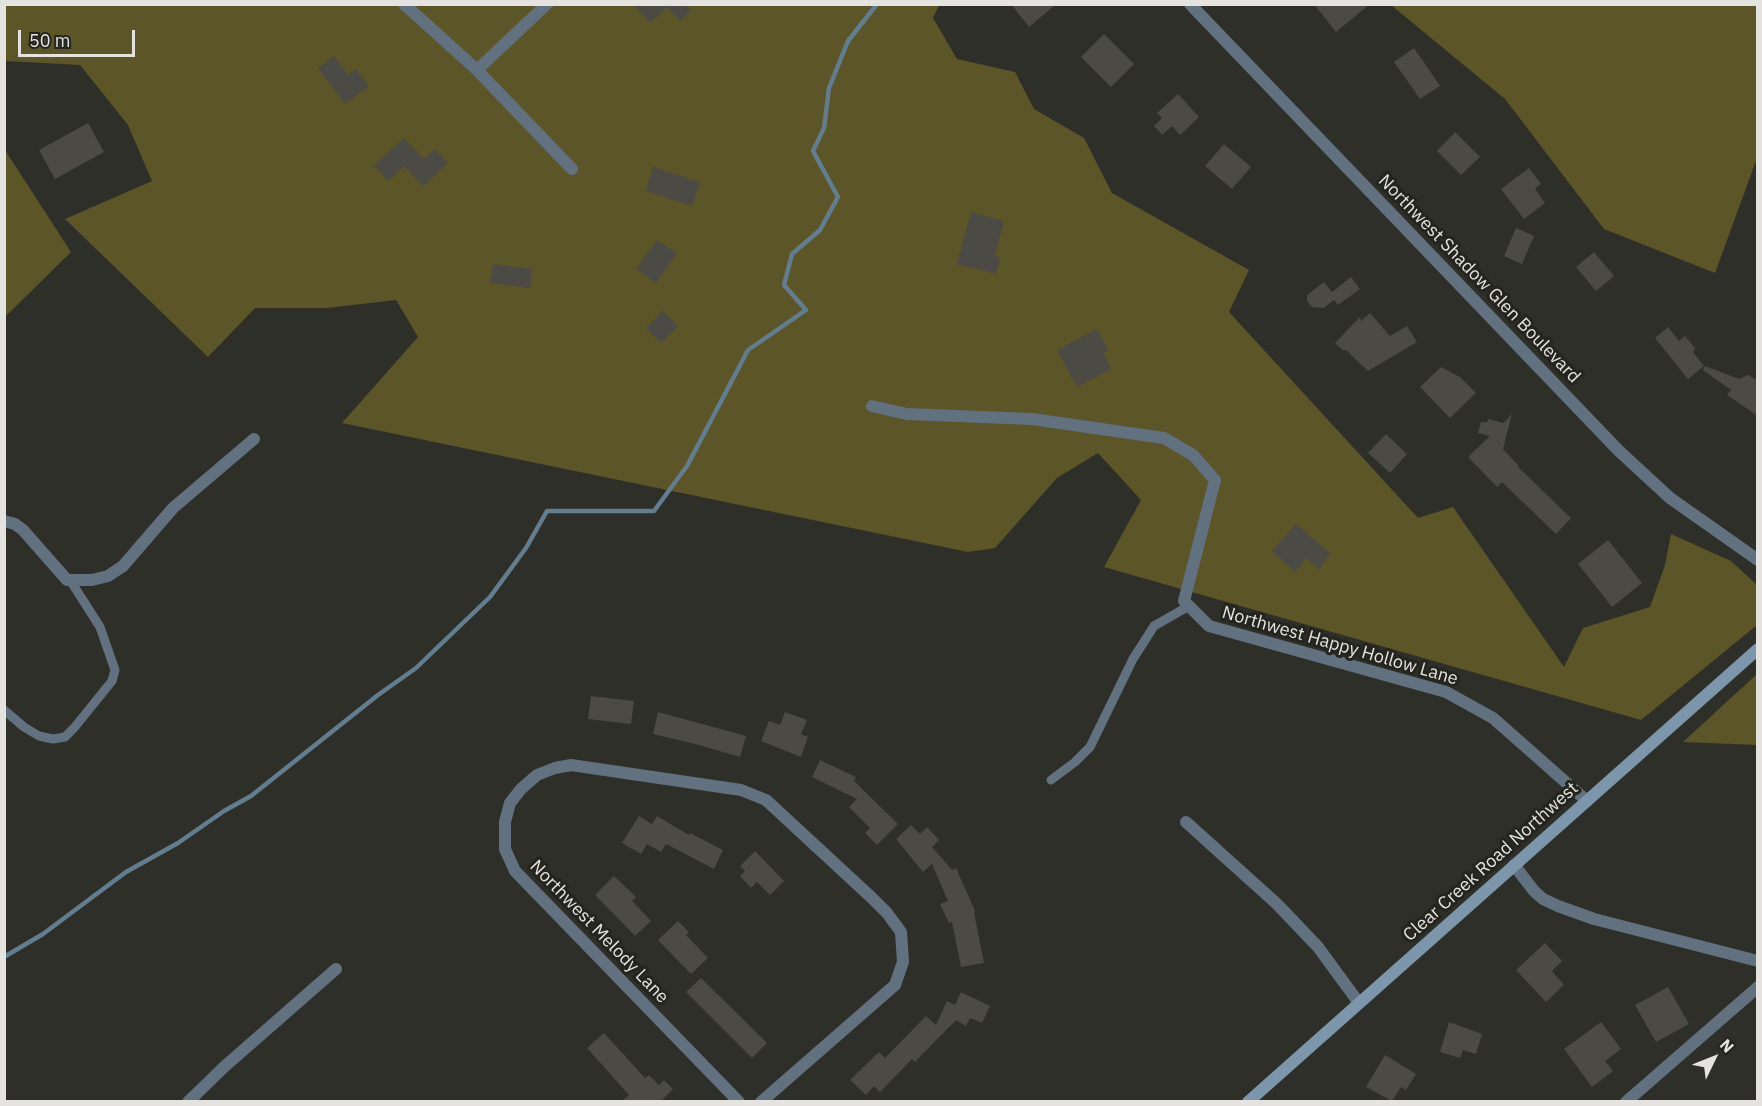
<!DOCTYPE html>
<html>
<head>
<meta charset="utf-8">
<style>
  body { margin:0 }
  #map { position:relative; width:1762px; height:1106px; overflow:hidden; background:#2f2f29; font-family:"IBM Plex Sans",sans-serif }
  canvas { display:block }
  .frame { position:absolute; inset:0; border:6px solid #e4e3e0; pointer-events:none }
  .north { position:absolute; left:1684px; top:1028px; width:60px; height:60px; -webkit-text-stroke:4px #25251f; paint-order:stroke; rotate:47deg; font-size:16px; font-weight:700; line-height:24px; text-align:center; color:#e4e3e0 }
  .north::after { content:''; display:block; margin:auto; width:21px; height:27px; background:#e4e3e0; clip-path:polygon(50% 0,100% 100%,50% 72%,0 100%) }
  .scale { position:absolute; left:18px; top:30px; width:117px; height:27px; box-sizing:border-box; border:3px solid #e4e3e0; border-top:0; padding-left:8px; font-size:18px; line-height:21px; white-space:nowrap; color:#e4e3e0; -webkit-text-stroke:4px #25251f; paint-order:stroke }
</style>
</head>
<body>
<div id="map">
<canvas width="1762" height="1106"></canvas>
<div class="frame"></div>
<div class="north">N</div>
<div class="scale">50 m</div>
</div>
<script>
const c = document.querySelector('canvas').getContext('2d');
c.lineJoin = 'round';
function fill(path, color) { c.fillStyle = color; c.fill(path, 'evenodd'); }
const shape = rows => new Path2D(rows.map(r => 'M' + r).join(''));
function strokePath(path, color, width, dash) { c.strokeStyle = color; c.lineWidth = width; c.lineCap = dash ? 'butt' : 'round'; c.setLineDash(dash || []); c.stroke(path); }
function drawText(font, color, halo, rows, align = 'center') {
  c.font = font + ' "IBM Plex Sans",sans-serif'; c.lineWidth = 6; c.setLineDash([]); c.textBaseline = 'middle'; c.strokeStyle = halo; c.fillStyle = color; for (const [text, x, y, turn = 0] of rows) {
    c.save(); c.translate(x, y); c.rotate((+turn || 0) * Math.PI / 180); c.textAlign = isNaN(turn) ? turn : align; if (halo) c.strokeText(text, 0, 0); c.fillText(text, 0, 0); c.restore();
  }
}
const forest = shape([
  [5,5,939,5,933,18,957,59,1015,72,1034,109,1084,138,1112,193,1249,270,1229,312,1418,518,1453,507,1564,667,1583,628,1650,607,1665,565,1671,534,1731,561,1757,585,1757,625,1641,720,1104,567,1141,500,1098,453,1057,478,995,548,968,552,342,423,418,337,396,300,327,308,255,308,208,357,65,219,152,181,128,125,80,65,5,61],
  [1391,5,1757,5,1757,158,1715,273,1604,229,1505,99],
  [5,150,71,252,5,317,4,317],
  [1757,674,1757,745,1683,742]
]);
const stream = shape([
  [4,957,43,934,126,872,178,843,224,811,251,796,378,695,416,668,490,597,526,548,547,511,654,511,687,466,748,350,806,310,784,285,792,254,820,230,838,197,813,151,824,128,829,88,848,41,877,4]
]);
const building = shape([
  [633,4,685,4,691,11,680,21,667,7,650,23],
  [1011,4,1056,4,1029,27],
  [1314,4,1370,4,1336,32],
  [1104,34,1134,64,1111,87,1081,57],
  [1414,48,1440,86,1420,99,1394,62],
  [334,56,348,75,356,69,369,86,345,104,318,68],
  [1178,94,1199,117,1180,135,1172,126,1162,135,1154,126,1162,118,1157,113],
  [88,123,104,152,55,179,39,150],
  [1455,132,1480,157,1461,175,1437,151],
  [404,138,424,159,435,149,448,163,423,186,404,166,388,181,374,165],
  [1224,144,1251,167,1232,189,1205,166],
  [653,167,700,182,692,206,646,191],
  [1529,168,1541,184,1535,189,1545,203,1524,219,1501,189],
  [971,212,1004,221,995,256,1000,258,996,274,957,264],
  [1516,228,1534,236,1522,264,1504,256],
  [657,240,677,253,656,283,636,269],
  [1594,252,1614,276,1596,291,1576,267],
  [493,264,532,269,530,288,490,283],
  [1351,277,1360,289,1338,305,1334,300,1324,308,1312,307,1307,301,1307,295,1324,282,1332,292],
  [663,311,678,326,661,343,646,328],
  [1370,313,1390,336,1407,326,1417,342,1368,371,1346,350,1344,351,1335,343,1360,317,1361,321],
  [1668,327,1679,341,1685,336,1695,348,1693,352,1704,366,1688,379,1655,338],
  [1097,329,1108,350,1103,353,1111,369,1077,387,1057,350],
  [1705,366,1739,379,1748,375,1758,381,1758,416,1727,395,1731,390,1703,370],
  [1441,367,1460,377,1476,393,1450,418,1420,387],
  [1512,414,1503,449,1519,466,1518,467,1571,518,1556,534,1502,482,1497,487,1468,457,1490,436,1478,433,1481,422,1487,422,1489,419,1503,423],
  [1386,434,1407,454,1390,473,1368,453],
  [1296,524,1331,554,1319,569,1306,558,1295,572,1272,551],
  [1608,540,1642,583,1612,607,1578,564],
  [591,696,634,701,631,724,588,719],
  [658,712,746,736,740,757,699,745,653,734],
  [785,712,807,720,801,734,808,737,801,757,761,741,769,721,780,725],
  [820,760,856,777,854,781,898,824,877,845,865,833,870,828,849,807,857,799,812,777],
  [639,816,652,824,657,816,689,835,690,833,723,850,714,869,666,844,661,852,647,844,641,854,622,843],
  [911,825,920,834,927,827,939,840,932,847,952,870,956,868,975,911,974,912,984,963,961,967,952,922,949,923,940,904,948,901,932,864,923,872,896,839],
  [755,851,784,881,770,895,757,882,751,888,740,876,745,871,740,866],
  [614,876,636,897,632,901,651,921,635,936,595,895],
  [678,921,689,932,686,935,708,958,691,974,658,940],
  [1545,943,1562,961,1552,971,1564,985,1546,1002,1516,970],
  [701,978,767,1043,752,1058,686,992],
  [1668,987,1689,1024,1656,1042,1635,1005],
  [961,992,990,1006,982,1023,970,1018,966,1026,956,1020,915,1062,912,1059,880,1092,874,1086,866,1095,850,1080,879,1052,885,1058,926,1016,936,1025,947,1001,955,1005],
  [1449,1022,1482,1034,1476,1054,1463,1050,1460,1058,1440,1052],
  [1601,1022,1621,1049,1605,1061,1613,1071,1592,1087,1564,1049],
  [604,1033,645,1078,649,1075,659,1085,664,1080,673,1089,661,1101,622,1101,629,1095,587,1048],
  [1385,1055,1416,1074,1406,1090,1401,1087,1392,1101,1366,1087]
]);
const lane = shape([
  [4,710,24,727,39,736,53,739,65,737,74,728,112,681,115,670,100,627,70,580],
  [1051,780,1075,762,1090,747,1133,659,1154,626,1189,606]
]);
const street = shape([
  [404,4,477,70,572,169],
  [1190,4,1619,451,1670,498,1758,560],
  [477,70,547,4],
  [872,406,907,414,1032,419,1164,438,1193,455,1215,480,1184,601,1209,626,1446,692,1493,718,1587,801],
  [4,521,15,524,23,530,67,580,92,580,108,576,123,566,173,508,254,439],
  [1186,822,1277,904,1318,947,1359,1003],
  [1514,865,1534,891,1543,899,1558,906,1594,919,1758,961],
  [188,1102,224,1067,336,969],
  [739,1102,515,871,505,849,505,822,510,803,521,789,537,775,555,768,571,765,741,790,766,800,872,898,887,913,901,932,903,962,895,985,761,1102],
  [1626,1102,1758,987]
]);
const secondary = shape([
  [1248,1102,1758,649]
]);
const streetNames = [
  ["Northwest Shadow Glen Boulevard",1479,279,46],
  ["Northwest Happy Hollow Lane",1340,646,16],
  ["Clear Creek Road Northwest",1491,862,-42],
  ["Northwest Melody Lane",599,932,46]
];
fill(forest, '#5b5528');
strokePath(stream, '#627d90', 4.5);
fill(building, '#4b4a44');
strokePath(lane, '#61717f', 9);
strokePath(street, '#61717f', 12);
strokePath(secondary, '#7c97ac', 12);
drawText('18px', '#e4e3e0', '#25251f', streetNames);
</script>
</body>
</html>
